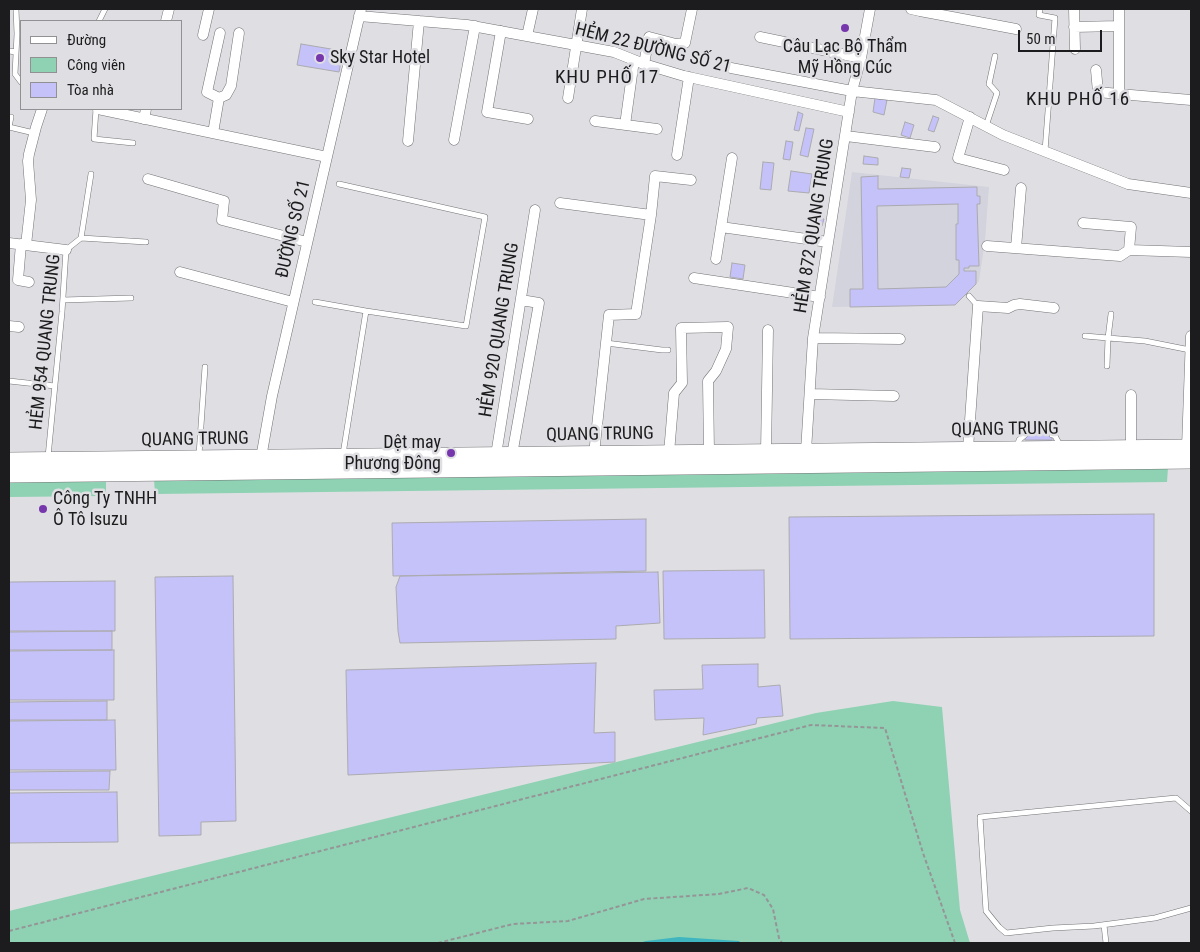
<!DOCTYPE html>
<html>
<head>
<meta charset="utf-8">
<style>
  body { margin:0 }
  #map { position:relative; width:1200px; height:952px; overflow:hidden; background:#dfdfe3; font-family:"Roboto Condensed",sans-serif }
  canvas { display:block }
  .frame { position:absolute; inset:0; border:10px solid #1c1c1e; pointer-events:none }
  .legend { position:absolute; left:20px; top:20px; width:162px; height:90px; box-sizing:border-box; background:#dfdfe3; border:1px solid #919194; margin:0; padding:6px 9px; list-style:none; font-size:15px; color:#1c1c1e }
  .legend li { display:flex; align-items:center; gap:10px; height:25px }
  .legend b { width:25px; border:1px solid #919194 }
  .scale { position:absolute; left:1018px; top:30px; width:84px; height:22px; box-sizing:border-box; border:2px solid #1c1c1e; border-top:0; padding-left:6px; font-size:15px; line-height:18px; white-space:nowrap; color:#1c1c1e; -webkit-text-stroke:4px #dfdfe3; paint-order:stroke }
</style>
</head>
<body>
<div id="map">
<canvas width="1200" height="952"></canvas>
<div class="frame"></div>
<ul class="legend">
<li><b style="height:6px;background:#fff"></b>Đường</li>
<li><b style="height:14px;background:#8ed2b3"></b>Công viên</li>
<li><b style="height:14px;background:#c5c2f9"></b>Tòa nhà</li>
</ul>
<div class="scale">50 m</div>
</div>
<script>
const c = document.querySelector('canvas').getContext('2d');
c.lineJoin = 'round';
function fill(path, color) { c.fillStyle = color; c.fill(path, 'evenodd'); }
const shape = rows => new Path2D(rows.map(r => 'M' + r).join(''));
function strokePath(path, color, width, dash) { c.strokeStyle = color; c.lineWidth = width; c.lineCap = dash ? 'butt' : 'round'; c.setLineDash(dash || []); c.stroke(path); }
function drawText(font, color, halo, rows, align = 'center') {
  c.font = font + ' "Roboto Condensed",sans-serif'; c.lineWidth = 5; c.setLineDash([]); c.textBaseline = 'middle'; c.strokeStyle = halo; c.fillStyle = color; for (const [text, x, y, turn = 0] of rows) {
    c.save(); c.translate(x, y); c.rotate((+turn || 0) * Math.PI / 180); c.textAlign = isNaN(turn) ? turn : align; if (halo) c.strokeText(text, 0, 0); c.fillText(text, 0, 0); c.restore();
  }
}
const built = shape([
  [852,172,989,187,985,241,979,281,955,305,832,307]
]);
const green = shape([
  [1168,468,1167,482,155,494,154,479],
  [106,480,106,496,9,497,9,482],
  [893,701,942,707,960,910,970,943,9,943,9,911,816,713]
]);
const water = shape([
  [679,937,739,941,741,943,639,943,646,941]
]);
const building = shape([
  [301,44,343,51,339,72,297,65,301,44],
  [875,98,887,100,884,115,873,112,875,98],
  [798,112,803,114,799,131,794,130,798,112],
  [933,116,939,118,934,132,928,130,933,116],
  [905,122,914,125,910,138,901,135,905,122],
  [806,128,814,129,808,157,800,155,806,128],
  [786,141,793,142,790,160,783,159,786,141],
  [864,156,878,158,878,165,863,164,864,156],
  [763,162,774,163,771,190,760,189,763,162],
  [902,168,911,169,909,178,900,177,902,168],
  [791,171,812,174,809,193,788,191,791,171],
  [878,176,878,189,977,187,977,196,980,196,980,204,977,204,979,266,969,266,969,268,964,268,964,271,976,271,976,284,955,305,850,307,850,289,863,289,861,177,878,176],
  [958,204,958,224,956,224,956,260,959,260,959,274,946,287,878,289,877,206,958,204],
  [814,218,824,219,822,226,813,224,814,218],
  [732,263,745,265,743,279,730,277,732,263],
  [1025,428,1052,428,1052,440,1025,440,1025,428],
  [1154,514,1154,636,790,639,789,517,1154,514],
  [646,519,646,571,393,576,392,523,646,519],
  [764,570,765,638,664,639,663,571,764,570],
  [658,572,660,623,616,626,616,639,400,643,398,631,396,587,400,576,658,572],
  [233,576,236,821,201,822,201,835,159,836,155,577,233,576],
  [115,581,115,631,9,631,9,582,115,581],
  [112,631,112,650,9,650,9,632,112,631],
  [114,650,114,700,9,700,9,651,114,650],
  [596,663,594,733,615,732,615,762,348,775,346,670,596,663],
  [758,664,758,687,780,685,783,716,757,718,756,724,703,735,704,718,655,720,654,690,703,689,702,665,758,664],
  [107,701,107,720,9,720,9,702,107,701],
  [115,720,116,770,9,770,9,721,115,720],
  [110,771,109,790,9,790,9,772,110,771],
  [117,792,118,842,9,843,9,793,117,792]
]);
const path = shape([
  [9,931,811,725,885,728,923,853,955,943],
  [438,943,513,924,568,921,644,899,719,894,748,888,764,895,773,909,779,938,782,943]
]);
const service = shape([
  [16,9,17,34,15,74,21,82],
  [1040,9,1039,15,1055,18,1045,151],
  [99,21,105,9],
  [9,51,16,52],
  [96,109,94,139,133,143],
  [11,117,9,127,34,133],
  [986,126,997,93,989,84,995,56],
  [81,238,146,242],
  [969,296,978,306],
  [63,300,131,298],
  [315,302,366,311,466,326,485,217,339,184],
  [1085,336,1108,338,1111,314],
  [606,343,662,350,668,350],
  [1107,366,1108,338,1145,341,1190,350],
  [9,381,55,386],
  [1052,435,1055,436,1060,445],
  [1017,447,1019,440,1025,435],
  [343,454,366,311],
  [199,455,205,367],
  [48,457,62,312,66,250,81,238,91,174],
  [1191,811,1176,798,980,817,986,911,999,927,1006,933,1053,928,1094,926,1155,918,1191,908],
  [1104,925,1106,943]
]);
const minor = shape([
  [911,9,920,11,1016,29],
  [1074,9,1075,49],
  [1119,9,1119,94,1191,100],
  [359,16,467,25,614,52,644,64,684,76,849,112],
  [166,21,169,9],
  [1074,27,1119,26],
  [501,31,487,112,528,119],
  [203,35,209,9],
  [527,36,533,9],
  [760,37,861,58],
  [644,64,649,37,676,44,685,43,692,9],
  [731,68,852,91,936,100,1003,135,1128,184,1191,193],
  [1096,70,1098,92,1119,94],
  [219,98,207,92,220,33],
  [568,98,582,9],
  [98,109,327,157],
  [970,117,958,158,1004,170],
  [144,119,146,109],
  [595,121,657,129],
  [625,125,634,60],
  [213,133,219,98,226,95,231,86,239,33],
  [846,136,935,147],
  [454,140,475,26],
  [408,141,419,21],
  [677,155,689,77],
  [148,179,224,201,222,220,307,242],
  [560,203,651,215],
  [1083,223,1131,227,1129,250],
  [721,227,828,242],
  [9,243,66,250],
  [21,244,18,280,29,282],
  [26,245,31,200,28,161,29,154,36,127,42,109],
  [987,246,1120,256,1129,250,1191,252],
  [1016,248,1021,188],
  [716,259,732,158],
  [180,272,293,302],
  [694,278,820,297],
  [9,326,19,327],
  [813,338,900,339],
  [810,394,894,396],
  [1131,447,1131,395],
  [1187,447,1191,336],
  [968,449,978,306,1008,308,1014,305,1020,304,1054,308],
  [806,451,813,338,852,91,861,58,870,9],
  [766,452,768,330],
  [669,453,674,393,682,383,681,328,728,327,726,349,716,371,708,381,709,452],
  [594,454,609,315,636,314,651,215,655,176,691,180],
  [496,455,535,210],
  [512,455,539,303,521,300],
  [261,458,272,396,361,9]
]);
const primary = shape([
  [9,460,1191,447],
  [9,475,1191,461]
]);
const markers = [
  [845,28,5,"#7737ac"],
  [320,58,5,"#7737ac"],
  [451,453,5,"#7737ac"],
  [43,509,5,"#7737ac"]
];
const poiNames = [
  ["Câu Lạc Bộ Thẩm",845,47,"center"],
  ["Mỹ Hồng Cúc",845,68,"center"],
  ["Sky Star Hotel",330,58],
  ["Dệt may",441,443,"right"],
  ["Phương Đông",441,464,"right"],
  ["Công Ty TNHH",53,499],
  ["Ô Tô Isuzu",53,520]
];
const streetNames = [
  ["HẺM 22 ĐƯỜNG SỐ 21",653,49,14],
  ["HẺM 872 QUANG TRUNG",815,226,-81],
  ["ĐƯỜNG SỐ 21",294,229,-77],
  ["HẺM 920 QUANG TRUNG",500,330,-81],
  ["HẺM 954 QUANG TRUNG",46,342,-84],
  ["QUANG TRUNG",1005,430,-1],
  ["QUANG TRUNG",600,435,-1],
  ["QUANG TRUNG",195,440,-1]
];
const neighbourhoodNames = [
  ["KHU PHỐ 17",607,78],
  ["KHU PHỐ 16",1078,100]
];
fill(built, '#d3d3de');
fill(green, '#8ed2b3');
fill(water, '#3fb5bf');
fill(building, '#c5c2f9');
strokePath(building, '#abaaaf', 1);
strokePath(service, '#737377', 6);
strokePath(minor, '#737377', 11);
strokePath(primary, '#737377', 16);
strokePath(path, '#959598', 2, [4, 2.5]);
strokePath(service, '#fff', 5);
strokePath(minor, '#fff', 10);
strokePath(primary, '#fff', 15);
for (const [x, y, r, color] of markers) { const dot = new Path2D(); dot.arc(x, y, r, 0, 2 * Math.PI); c.fillStyle = color; c.fill(dot); strokePath(dot, '#dfdfe3', 2); }
drawText('18px', '#1c1c1e', '#dfdfe3', poiNames, 'left');
drawText('18px', '#1c1c1e', '#dfdfe3', streetNames);
c.letterSpacing = '1px';
drawText('19px', '#1c1c1e', '#dfdfe3', neighbourhoodNames);
c.letterSpacing = '0px';
</script>
</body>
</html>
